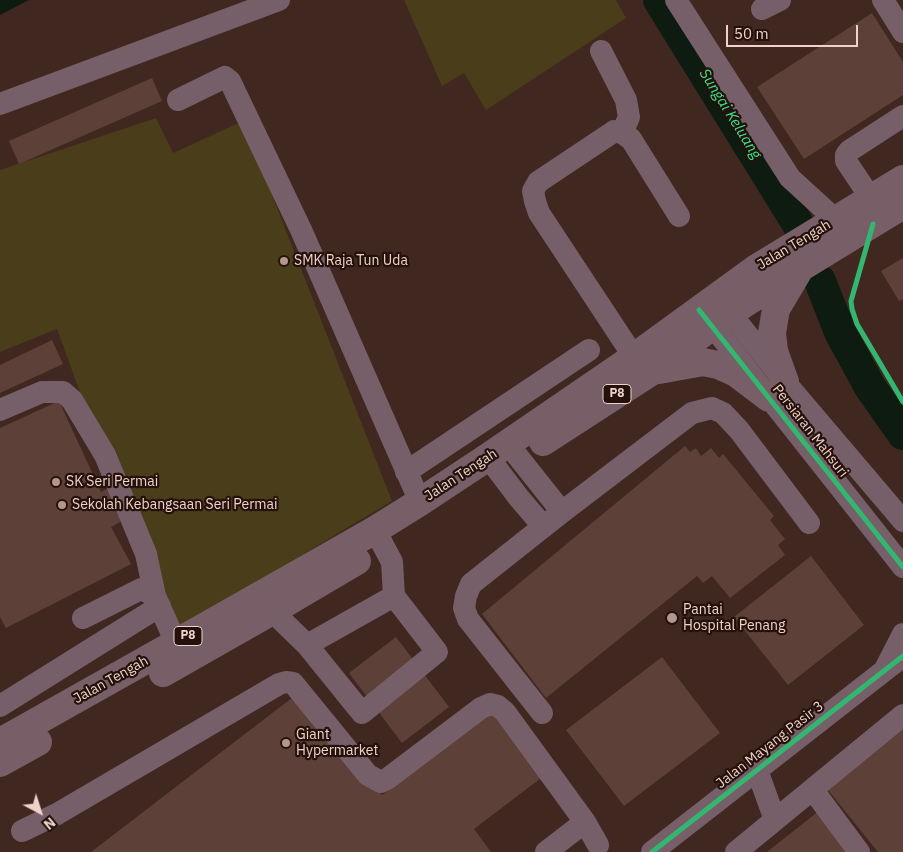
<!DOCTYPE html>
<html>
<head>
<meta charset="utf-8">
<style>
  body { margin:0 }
  #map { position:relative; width:903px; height:852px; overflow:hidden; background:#402720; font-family:"IBM Plex Sans",sans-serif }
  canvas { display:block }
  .north { position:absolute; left:15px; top:787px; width:50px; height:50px; -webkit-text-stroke:4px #25110b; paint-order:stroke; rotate:140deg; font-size:14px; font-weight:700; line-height:20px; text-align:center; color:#f1d2ca }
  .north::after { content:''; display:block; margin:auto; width:18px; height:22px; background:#f1d2ca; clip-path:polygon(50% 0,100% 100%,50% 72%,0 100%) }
  .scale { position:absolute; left:726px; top:25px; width:132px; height:22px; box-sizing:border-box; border:2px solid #f1d2ca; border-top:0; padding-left:6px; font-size:15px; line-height:18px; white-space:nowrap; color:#f1d2ca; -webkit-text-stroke:4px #25110b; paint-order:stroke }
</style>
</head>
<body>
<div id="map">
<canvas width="903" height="852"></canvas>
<div class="north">N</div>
<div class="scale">50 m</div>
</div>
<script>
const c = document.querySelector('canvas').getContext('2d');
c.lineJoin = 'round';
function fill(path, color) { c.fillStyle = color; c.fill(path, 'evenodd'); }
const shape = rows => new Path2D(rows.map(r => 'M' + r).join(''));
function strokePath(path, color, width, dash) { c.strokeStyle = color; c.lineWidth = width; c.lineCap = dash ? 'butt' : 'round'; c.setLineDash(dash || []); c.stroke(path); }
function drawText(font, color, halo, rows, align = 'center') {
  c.font = font + ' "IBM Plex Sans",sans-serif'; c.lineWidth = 4.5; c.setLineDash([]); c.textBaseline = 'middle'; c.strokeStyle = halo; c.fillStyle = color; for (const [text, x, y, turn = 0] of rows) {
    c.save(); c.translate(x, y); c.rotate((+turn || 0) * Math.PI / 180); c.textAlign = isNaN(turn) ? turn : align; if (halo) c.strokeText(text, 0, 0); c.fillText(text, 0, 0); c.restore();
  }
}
const green = shape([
  [404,0,616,0,626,18,486,110,464,73,442,86],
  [156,118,173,153,243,121,392,501,168,635,57,329,0,352,0,170]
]);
const water = shape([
  [0,0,29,0,0,15]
]);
const river = shape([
  [659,0,801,229],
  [820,281,840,332,870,387,903,434]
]);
const building = shape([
  [872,13,903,62,903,95,804,159,757,87],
  [152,78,162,101,19,164,9,141],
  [903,258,903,299,899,301,881,271],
  [52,340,63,364,0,393,0,365],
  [59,401,101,492,115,485,129,517,111,527,131,564,6,628,0,617,0,428],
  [685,446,690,452,696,448,701,456,711,448,719,458,723,454,774,516,770,520,785,539,778,545,785,555,730,598,712,576,703,583,697,576,546,698,482,614],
  [811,556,864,625,788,685,734,617],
  [396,637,449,707,402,743,349,673],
  [662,657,720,733,624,806,566,730],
  [297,694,382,795,495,710,545,775,474,829,491,852,91,852],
  [903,728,903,852,878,852,828,790],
  [820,810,851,852,767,852]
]);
const minor = shape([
  [676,0,790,178,836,220],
  [883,0,903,32],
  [762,9,780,0],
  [601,51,626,100,629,117,622,133],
  [178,100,225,77,230,81,302,232,420,502],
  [0,104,279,0],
  [880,212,846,161,846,155,849,151,903,116],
  [719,299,785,382,903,521],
  [703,314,903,567],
  [634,357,539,213,535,201,533,191,538,182,610,134,614,131,622,133,631,139,679,216],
  [0,410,42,392,63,392,72,400,105,455,146,554,155,596,176,643],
  [508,444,562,512],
  [488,457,519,498,543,526],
  [406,472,589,350],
  [272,611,307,645,362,713,437,652,394,596,392,562,375,530],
  [83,618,141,589,155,596],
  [307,645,394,596],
  [886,667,903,634],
  [0,706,160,606],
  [542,713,468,619,464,608,466,596,471,584,562,512,692,413,712,408,723,413,739,430,809,523],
  [757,770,775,820],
  [813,790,859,852],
  [22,831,57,814,279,684,286,682,293,683,368,775,381,782,387,779,481,708,490,704,498,706,505,712,585,822,598,845],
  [546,852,585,822],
  [652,852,903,656],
  [736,852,903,715]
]);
const major = shape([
  [659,370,703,362,718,365,736,373,769,398],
  [785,382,774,351,772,333,776,309,798,272],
  [543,442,651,372,730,313,802,267,903,205],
  [163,673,272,611,357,561],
  [0,742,176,643,375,530,420,502,488,457,634,357,755,269,903,179],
  [0,763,38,742]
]);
const cycleway = shape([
  [873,224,851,301,852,309,857,324,903,402],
  [699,310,903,567],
  [652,852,903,656]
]);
const markers = [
  [284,261,5,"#b3968e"],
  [56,482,5,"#b3968e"],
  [62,505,5,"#b3968e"],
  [672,618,6,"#b3968e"],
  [286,743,5,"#b3968e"]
];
const shields = [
  [617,394,28],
  [188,636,28]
];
const shieldNames = [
  ["P8",617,394],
  ["P8",188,636]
];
const streetNames = [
  ["Jalan Tengah",794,245,-31],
  ["Persiaran Mahsuri",810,431,52],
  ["Jalan Tengah",461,475,-33],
  ["Jalan Tengah",111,680,-29],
  ["Jalan Mayang Pasir 3",770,745,-38]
];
const poiNames = [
  ["SMK Raja Tun Uda",294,261],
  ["SK Seri Permai",66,482],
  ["Sekolah Kebangsaan Seri Permai",72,505],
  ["Pantai",683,610],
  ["Hospital Penang",683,626],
  ["Giant",296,735],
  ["Hypermarket",296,751]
];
const waterNames = [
  ["Sungai Keluang",730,114,58]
];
fill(green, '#4a3d1a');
fill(water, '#0e1b11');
strokePath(river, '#0e1b11', 32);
fill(building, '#5d4139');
strokePath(minor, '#765f69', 22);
strokePath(major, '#785e66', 28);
strokePath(cycleway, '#33b770', 5);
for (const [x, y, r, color] of markers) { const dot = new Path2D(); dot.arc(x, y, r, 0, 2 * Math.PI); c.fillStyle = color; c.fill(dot); strokePath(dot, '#25110b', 2); }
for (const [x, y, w] of shields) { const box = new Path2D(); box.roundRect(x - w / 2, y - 9.5, w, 19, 4); c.fillStyle = '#25110b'; c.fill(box); strokePath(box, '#f1d2ca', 1); }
drawText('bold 12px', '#f1d2ca', null, shieldNames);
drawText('14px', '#f1d2ca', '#25110b', streetNames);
drawText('14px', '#f1d2ca', '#25110b', poiNames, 'left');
drawText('italic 15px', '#34e68e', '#25110b', waterNames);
</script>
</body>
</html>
